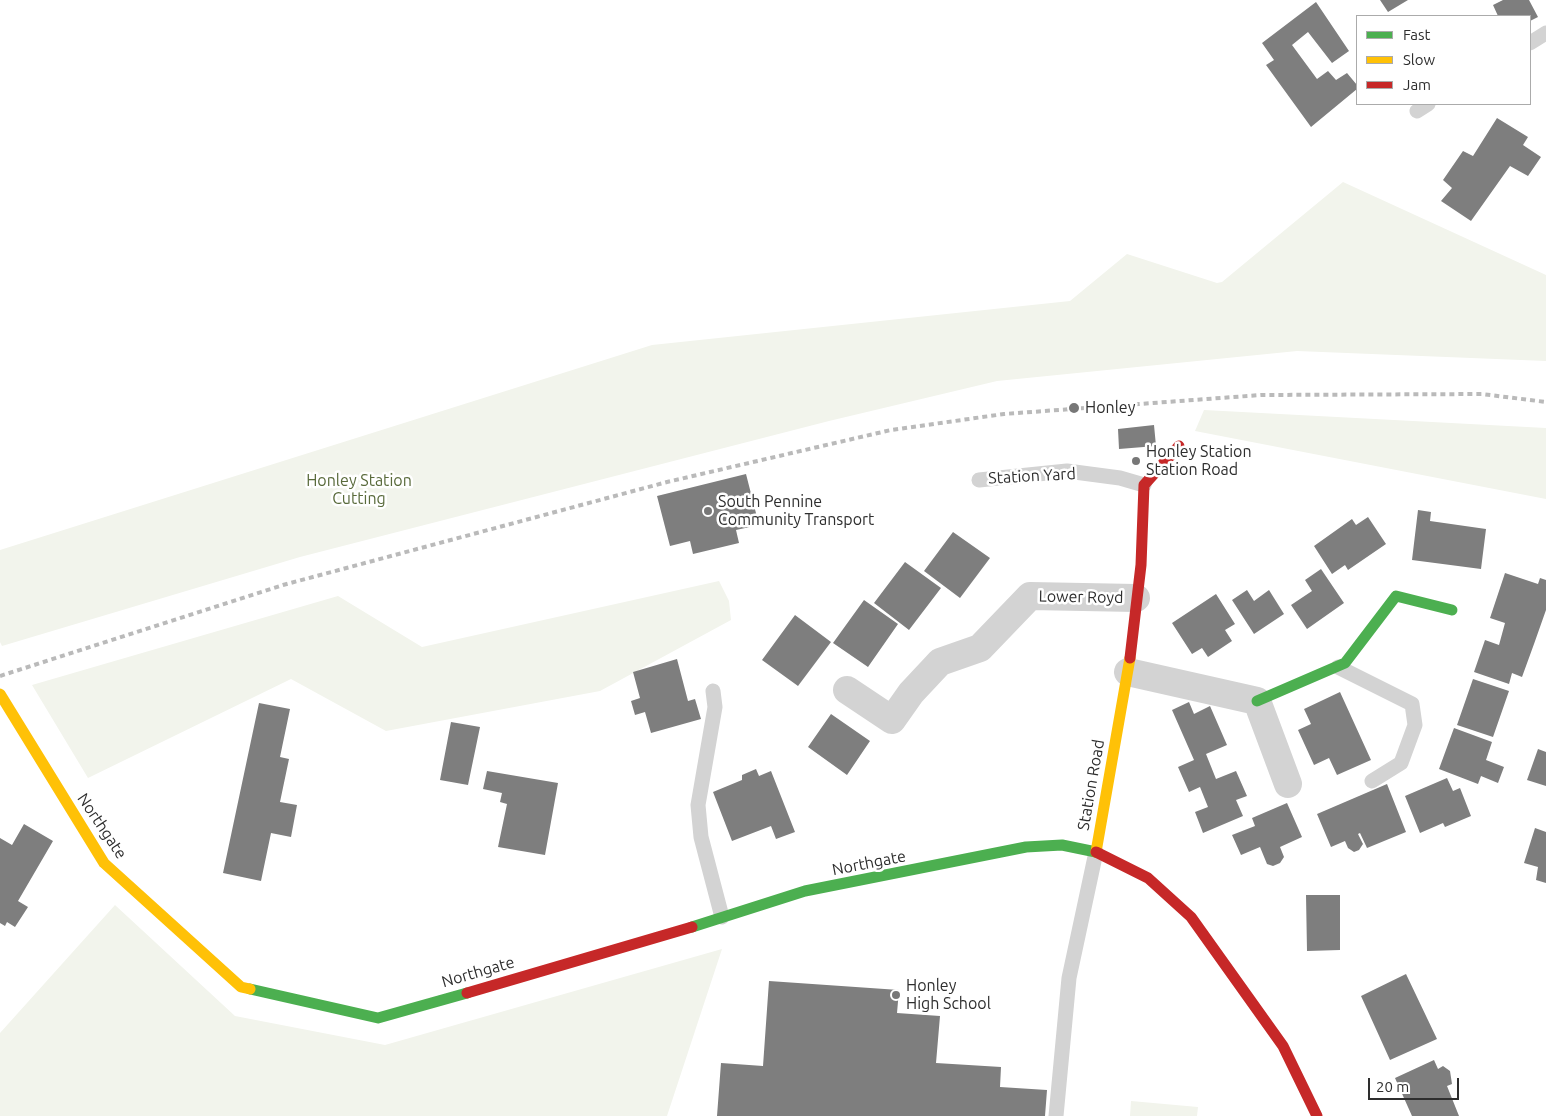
<!DOCTYPE html>
<html>
<head>
<meta charset="utf-8">
<style>
  body { margin:0 }
  #map { position:relative; width:1546px; height:1116px; overflow:hidden; background:#fff; font-family:Ubuntu,sans-serif }
  canvas { display:block }
  .legend { position:absolute; left:1356px; top:15px; width:175px; height:90px; box-sizing:border-box; background:#fff; border:1px solid #ababab; margin:0; padding:6px 9px; list-style:none; font-size:15px; color:#2e2e2e }
  .legend li { display:flex; align-items:center; gap:10px; height:25px }
  .legend b { width:25px; border:1px solid #ababab }
  .scale { position:absolute; left:1368px; top:1078px; width:91px; height:22px; box-sizing:border-box; border:2px solid #2e2e2e; border-top:0; padding-left:6px; font-size:15px; line-height:18px; white-space:nowrap; color:#2e2e2e; -webkit-text-stroke:4px #fff; paint-order:stroke }
</style>
</head>
<body>
<div id="map">
<canvas width="1546" height="1116"></canvas>
<ul class="legend">
<li><b style="height:6px;background:#4caf50"></b>Fast</li>
<li><b style="height:6px;background:#ffc107"></b>Slow</li>
<li><b style="height:6px;background:#c62828"></b>Jam</li>
</ul>
<div class="scale">20 m</div>
</div>
<script>
const c = document.querySelector('canvas').getContext('2d');
c.lineJoin = 'round';
function fill(path, color) { c.fillStyle = color; c.fill(path, 'evenodd'); }
const shape = rows => new Path2D(rows.map(r => 'M' + r).join(''));
function strokePath(path, color, width, dash) { c.strokeStyle = color; c.lineWidth = width; c.lineCap = dash ? 'butt' : 'round'; c.setLineDash(dash || []); c.stroke(path); }
function drawText(font, color, halo, rows, align = 'center') {
  c.font = font + ' Ubuntu,sans-serif'; c.lineWidth = 5; c.setLineDash([]); c.textBaseline = 'middle'; c.strokeStyle = halo; c.fillStyle = color; for (const [text, x, y, turn = 0] of rows) {
    c.save(); c.translate(x, y); c.rotate((+turn || 0) * Math.PI / 180); c.textAlign = isNaN(turn) ? turn : align; if (halo) c.strokeText(text, 0, 0); c.fillText(text, 0, 0); c.restore();
  }
}
const green = shape([
  [1343,182,1546,275,1546,361,1297,351,997,381,829,421,300,557,2,646,0,642,0,550,652,345,1070,301,1127,254,1217,283,1222,282],
  [1204,410,1546,428,1546,499,1195,431],
  [719,581,729,601,731,620,600,691,386,731,291,679,88,778,32,685,338,596,422,647],
  [115,905,235,1016,385,1045,722,949,667,1116,0,1116,0,1033],
  [1131,1101,1198,1107,1197,1116,1130,1116]
]);
const building = shape([
  [1380,0,1408,0,1388,12],
  [1503,0,1529,0,1538,17,1530,21,1530,16,1498,16,1493,5],
  [1316,2,1349,51,1332,63,1308,32,1292,45,1317,79,1328,71,1336,80,1347,73,1357,85,1357,89,1311,127,1266,65,1274,60,1262,43],
  [1497,118,1528,137,1523,145,1541,157,1528,176,1510,166,1471,221,1441,201,1452,188,1443,180,1463,151,1473,156],
  [1154,425,1156,446,1119,449,1118,429],
  [746,474,759,525,736,530,739,543,693,554,690,541,670,546,657,496],
  [1418,510,1431,512,1430,521,1486,529,1481,569,1412,560],
  [1368,517,1386,544,1348,570,1345,565,1332,574,1314,546,1352,519,1356,525],
  [953,532,990,558,960,598,924,571],
  [905,562,941,588,909,630,874,603],
  [1321,569,1344,603,1307,629,1291,605,1312,591,1305,580],
  [1505,573,1538,584,1540,578,1546,580,1546,610,1534,644,1522,677,1512,673,1509,684,1474,672,1485,640,1499,645,1505,623,1490,618],
  [1247,590,1254,601,1269,590,1284,614,1254,634,1232,600],
  [1216,594,1235,624,1225,630,1232,641,1208,657,1202,648,1192,654,1172,623],
  [864,600,898,624,868,667,833,643],
  [795,615,831,642,798,686,762,660],
  [677,659,688,701,695,699,701,719,651,733,645,712,635,715,631,701,640,698,633,672],
  [1473,679,1509,691,1493,737,1457,725],
  [1340,692,1371,760,1337,775,1329,758,1314,765,1298,730,1311,724,1304,709],
  [1189,702,1194,714,1210,706,1227,745,1206,754,1216,779,1236,771,1247,796,1236,800,1243,816,1203,833,1195,812,1208,807,1200,787,1189,792,1178,767,1194,760,1172,710],
  [259,703,290,709,280,757,289,759,280,802,297,805,291,837,271,833,261,881,223,873],
  [831,714,870,741,847,775,808,747],
  [451,722,480,727,468,785,440,780],
  [1454,728,1492,742,1486,760,1504,767,1498,783,1481,776,1478,784,1439,769],
  [1538,749,1546,752,1546,786,1527,780],
  [756,769,759,776,771,771,795,832,776,839,771,826,732,841,713,792,742,780,742,775],
  [487,771,558,783,545,855,498,847,507,804,500,802,502,793,483,789],
  [1447,778,1453,791,1460,788,1471,816,1445,827,1443,823,1420,833,1405,796],
  [1387,784,1406,832,1367,848,1360,833,1358,834,1363,844,1359,850,1354,852,1348,848,1345,841,1331,847,1317,814],
  [1287,803,1302,837,1280,847,1284,857,1280,863,1273,866,1267,864,1260,847,1241,855,1232,835,1255,826,1252,818],
  [24,824,53,841,18,901,28,907,15,927,7,922,5,926,0,923,0,838,12,845],
  [1535,828,1546,832,1546,883,1536,880,1538,867,1524,863],
  [1306,895,1340,895,1340,950,1307,951],
  [1406,974,1437,1039,1390,1060,1361,996],
  [769,981,899,990,897,1013,940,1016,936,1063,1001,1067,1000,1087,1047,1090,1045,1116,717,1116,721,1063,763,1066],
  [1434,1060,1438,1069,1443,1066,1450,1071,1452,1084,1447,1086,1459,1116,1412,1116,1395,1078]
]);
const lane = shape([
  [1530,43,1546,33],
  [1417,111,1428,104],
  [979,480,1067,471,1120,478,1144,485],
  [1338,667,1412,704,1415,725,1401,763,1372,781],
  [713,691,715,707,698,805,701,837,722,917],
  [1056,1116,1069,978,1096,852]
]);
const street = shape([
  [1128,672,1257,701,1288,784],
  [847,690,892,720,911,693,940,662,980,648,1030,596,1136,598]
]);
const fast = shape([
  [1257,701,1345,663,1396,596,1452,610],
  [692,927,805,891,1026,847,1062,845,1096,852],
  [250,989,378,1018,467,993]
]);
const slow = shape([
  [0,694,104,863,241,987,250,989],
  [1096,852,1130,658]
]);
const jam = shape([
  [1130,658,1141,565,1144,485,1179,446],
  [1096,852,1148,878,1191,917,1283,1046,1317,1116],
  [467,993,692,927]
]);
const rail = shape([
  [0,676,283,585,667,482,891,430,1004,414,1261,395,1482,394,1546,402]
]);
const markers = [
  [1074,408,6,"#777"],
  [1136,461,5,"#777"],
  [708,511,5,"#777"],
  [896,995,5,"#777"]
];
const poiNames = [
  ["Honley",1085,408],
  ["Honley Station",1146,452],
  ["Station Road",1146,470],
  ["South Pennine",718,502],
  ["Community Transport",718,520],
  ["Honley",906,986],
  ["High School",906,1004]
];
const streetNames = [
  ["Station Yard",1032,476,-3],
  ["Lower Royd",1081,597,1],
  ["Station Road",1091,785,-80],
  ["Northgate",102,826,56],
  ["Northgate",869,863,-11],
  ["Northgate",478,972,-16]
];
const parkNames = [
  ["Honley Station",359,481],
  ["Cutting",359,499]
];
fill(green, '#f2f4ec');
fill(building, '#7e7e7e');
strokePath(lane, '#d3d3d3', 15);
strokePath(street, '#d3d3d3', 28);
strokePath(fast, '#4caf50', 11);
strokePath(slow, '#ffc107', 11);
strokePath(jam, '#c62828', 11);
strokePath(rail, '#bababa', 4, [5, 4]);
for (const [x, y, r, color] of markers) { const dot = new Path2D(); dot.arc(x, y, r, 0, 2 * Math.PI); c.fillStyle = color; c.fill(dot); strokePath(dot, '#fff', 2); }
drawText('16px', '#2e2e2e', '#fff', poiNames, 'left');
drawText('16px', '#2e2e2e', '#fff', streetNames);
drawText('16px', '#596a3b', '#fff', parkNames);
</script>
</body>
</html>
